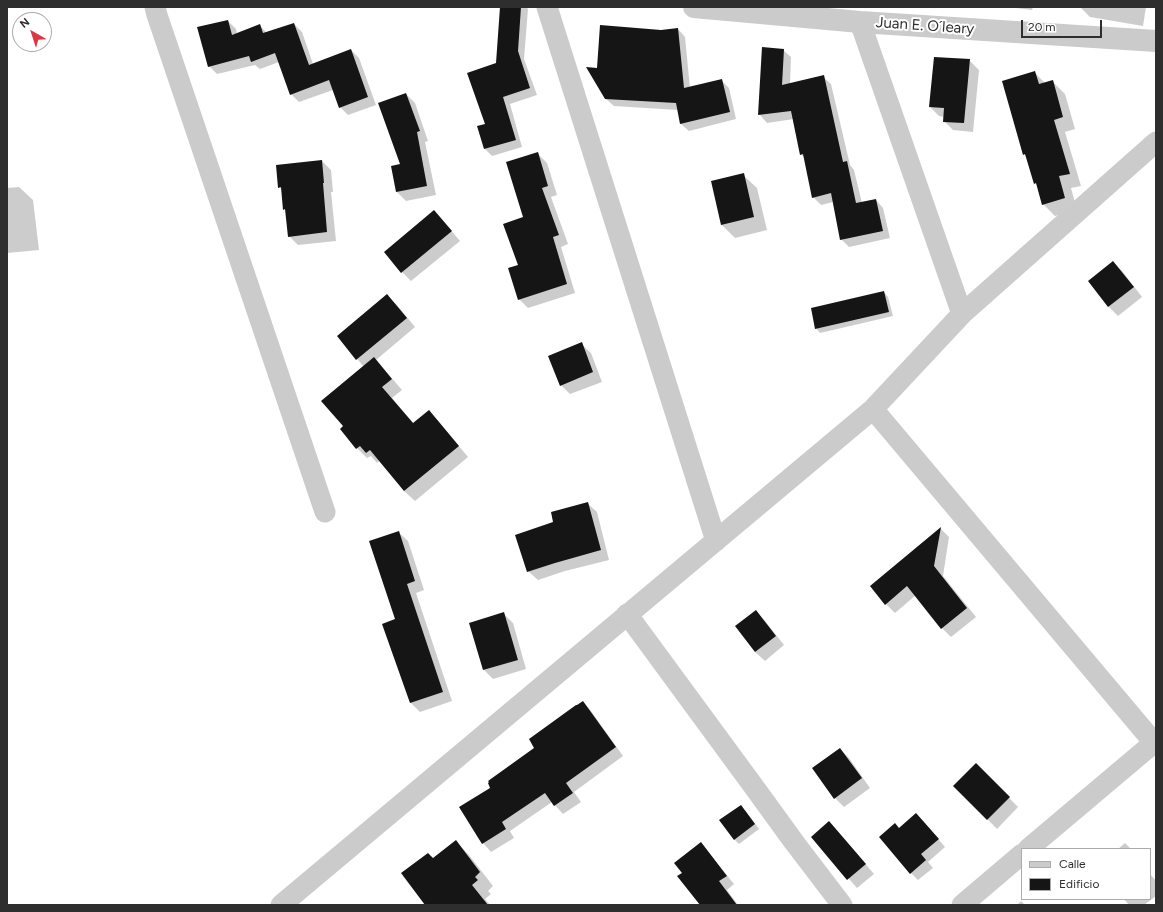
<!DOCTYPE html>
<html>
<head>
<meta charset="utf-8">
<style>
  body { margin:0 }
  #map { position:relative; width:1163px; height:912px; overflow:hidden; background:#fff; font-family:Figtree,sans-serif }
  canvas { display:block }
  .frame { position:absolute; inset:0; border:8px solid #2e2e2e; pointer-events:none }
  .legend { position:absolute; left:1021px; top:848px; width:130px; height:52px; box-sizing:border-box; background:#fff; border:1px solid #ababab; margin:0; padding:5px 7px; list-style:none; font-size:12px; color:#2e2e2e }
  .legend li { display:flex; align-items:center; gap:8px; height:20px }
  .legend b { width:20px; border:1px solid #ababab }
  .north { position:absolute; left:12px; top:12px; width:40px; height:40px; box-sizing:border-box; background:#fff; border:1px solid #ababab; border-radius:50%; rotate:321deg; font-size:11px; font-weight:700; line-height:16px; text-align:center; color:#2e2e2e }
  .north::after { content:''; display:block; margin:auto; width:14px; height:18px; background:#dd3743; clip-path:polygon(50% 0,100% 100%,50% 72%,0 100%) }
  .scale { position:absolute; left:1021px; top:20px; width:81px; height:18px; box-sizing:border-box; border:2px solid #2e2e2e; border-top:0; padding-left:5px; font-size:12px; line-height:14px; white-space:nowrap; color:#2e2e2e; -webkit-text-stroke:3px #fff; paint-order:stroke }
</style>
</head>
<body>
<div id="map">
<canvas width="1163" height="912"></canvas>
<div class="frame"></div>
<ul class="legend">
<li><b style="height:5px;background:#cbcbcb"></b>Calle</li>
<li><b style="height:11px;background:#151515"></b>Edificio</li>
</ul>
<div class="north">N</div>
<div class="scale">20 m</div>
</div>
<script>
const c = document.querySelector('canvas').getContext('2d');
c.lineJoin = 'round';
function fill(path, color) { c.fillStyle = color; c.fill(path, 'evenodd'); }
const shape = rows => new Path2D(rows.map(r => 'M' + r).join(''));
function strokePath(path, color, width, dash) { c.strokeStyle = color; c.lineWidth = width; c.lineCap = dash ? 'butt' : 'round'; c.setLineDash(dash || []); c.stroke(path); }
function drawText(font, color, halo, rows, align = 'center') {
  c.font = font + ' Figtree,sans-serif'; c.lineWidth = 4; c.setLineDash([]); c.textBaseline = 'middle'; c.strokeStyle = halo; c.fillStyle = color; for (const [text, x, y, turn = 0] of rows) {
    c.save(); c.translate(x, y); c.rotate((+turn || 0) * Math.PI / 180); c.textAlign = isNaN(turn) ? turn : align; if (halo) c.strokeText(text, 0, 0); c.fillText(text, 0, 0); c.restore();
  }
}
const shadow = shape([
  [501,7,526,7,528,9,524,59,537,95,510,104,522,147,492,156,485,149,479,127,486,124,497,63],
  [1008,7,1033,7,1032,10],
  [1081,7,1146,7,1143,26,1090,17,1081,8],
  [228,21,236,29,237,34,259,25,267,33,294,24,302,32,313,64,351,50,359,58,376,105,348,115,340,107,333,90,299,102,291,94,279,62,260,69,255,65,217,74,209,66],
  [678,29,685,37,690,88,722,81,729,88,736,119,689,131,681,124,678,110,614,106,606,99,598,69,661,31],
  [763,48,783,50,791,57,790,85,823,77,831,84,850,165,854,170,862,203,876,200,883,208,890,238,849,247,841,239,833,202,821,205,813,197,804,157,801,154,794,119,767,123,760,115],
  [969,60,979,70,973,132,953,130,944,121,944,117,939,116,930,107],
  [1035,73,1046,84,1053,82,1065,94,1075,129,1065,132,1081,186,1071,188,1077,210,1055,216,1043,204,1038,186,1035,183,1028,158,1024,154],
  [406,94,415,103,428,141,425,142,436,195,406,201,397,192,392,167,401,165],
  [538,154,547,163,557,195,551,197,568,244,561,247,575,293,528,308,519,299,519,265,524,217],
  [322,161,331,170,333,192,331,192,336,241,298,245,289,236,287,212,284,209,282,190,279,187],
  [743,175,757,188,767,230,735,238,721,224],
  [19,187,33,200,39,250,7,253,7,188],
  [443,221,460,241,411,281,402,272],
  [1113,262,1122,271,1142,297,1118,316,1109,307,1089,281],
  [884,292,888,297,893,316,820,333,816,328],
  [387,296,397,305,415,327,376,360,402,390,392,398,414,424,429,411,439,422,468,457,415,501,404,491,380,460,377,463,371,456,367,458,357,448,344,427,364,367,338,336],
  [581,344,591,353,602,382,570,394,561,385],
  [587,503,597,512,609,560,565,571,538,580,528,571,554,523],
  [940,528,949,537,943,576,976,617,951,637,942,628,916,595,895,613,886,604],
  [398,532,408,541,424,590,416,593,452,701,420,712,411,703,384,624,397,620],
  [755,612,765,621,784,645,765,661,755,652],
  [503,613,513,623,526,669,493,679,484,670,470,624],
  [583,702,591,711,623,756,574,792,581,802,563,814,552,802,510,831,514,838,491,852,483,843,492,788],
  [840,749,849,758,870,788,844,807,835,798],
  [976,764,1018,807,997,829,955,786],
  [745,810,759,829,739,844,734,839],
  [923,821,945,847,928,862,933,868,918,880,911,873,899,829],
  [838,832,874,874,857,888,812,837],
  [456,842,469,855,493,886,488,891,491,894,485,899,490,905,426,905],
  [1125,843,1131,849,1118,849],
  [701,844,708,852,734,884,727,890,738,905,703,905,683,873],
  [1150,874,1156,881,1156,896,1144,905,1129,905,1124,899,1150,899],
  [1021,901,1025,905,1017,905]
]);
const building = shape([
  [500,7,521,7,518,51,530,88,503,97,516,140,484,149,477,126,485,124,467,73,496,63],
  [228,20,232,35,260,24,263,33,294,23,309,65,351,49,368,97,339,108,329,80,290,95,275,53,251,62,249,56,208,67,197,27],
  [600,25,661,30,678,28,684,88,722,79,730,112,680,124,676,103,605,99,586,67,597,68],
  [762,47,784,49,782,85,824,75,843,162,847,161,856,203,876,199,883,231,840,240,831,193,812,198,803,154,800,155,791,111,758,115],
  [934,57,970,59,964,123,943,122,944,108,929,107],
  [1035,71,1039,84,1053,80,1063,117,1054,120,1070,174,1059,176,1065,198,1042,205,1036,183,1034,184,1025,154,1023,155,1002,81],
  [406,93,420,131,417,132,427,186,396,192,391,166,400,164,378,103],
  [538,152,548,186,542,188,559,235,553,237,567,284,518,300,508,268,518,265,503,224,523,217,506,162],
  [322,160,324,183,323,183,327,232,288,237,285,209,283,210,281,187,278,188,276,165],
  [744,173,754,217,721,225,711,181],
  [434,210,452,231,401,273,384,252],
  [1113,261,1134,287,1108,307,1088,281],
  [884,291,889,312,815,329,811,308],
  [387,294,407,318,356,360,337,336],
  [582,342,593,372,560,386,548,356],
  [374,357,392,379,382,387,413,423,429,410,459,446,404,491,370,450,366,453,360,446,356,449,340,429,343,426,321,401],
  [588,502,601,550,555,563,527,572,515,535,553,522,551,512],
  [941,527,934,566,967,608,941,629,907,586,885,605,870,586],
  [399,531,415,581,407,584,443,692,410,703,382,624,395,619,369,541],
  [756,610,776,636,755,652,735,626],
  [504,612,518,660,483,670,469,623],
  [583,701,616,747,566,783,573,793,554,806,545,793,502,822,506,829,482,844,459,807,490,788,488,783,489,782,488,781,534,748,529,739,576,705,577,705],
  [840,748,862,778,834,799,812,768],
  [976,763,1010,797,987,820,953,786],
  [741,805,755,824,734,840,719,820],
  [916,813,939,839,921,854,926,860,910,874,879,837,895,823,899,828],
  [829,821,866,864,847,880,811,837],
  [456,840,480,872,475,877,478,880,472,885,488,905,425,905,401,873,428,853,433,858],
  [701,842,727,876,719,881,737,905,700,905,677,876,682,873,674,863]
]);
const minor = shape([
  [155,7,157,15,325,512],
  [547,7,716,541],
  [860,22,962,314],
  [873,409,1156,745],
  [627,614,757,791,794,842,842,905],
  [1028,849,1156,741],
  [281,905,873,409,962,314,1156,142],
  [962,905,1022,854]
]);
const tertiary = shape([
  [694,7,860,22,1156,41]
]);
const streetNames = [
  ["Juan E. O´leary",925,26,4]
];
fill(shadow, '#0003');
fill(building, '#151515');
strokePath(minor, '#cbcbcb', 21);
strokePath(tertiary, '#cbcbcb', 22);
drawText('15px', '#2e2e2e', '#fff', streetNames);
</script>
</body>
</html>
